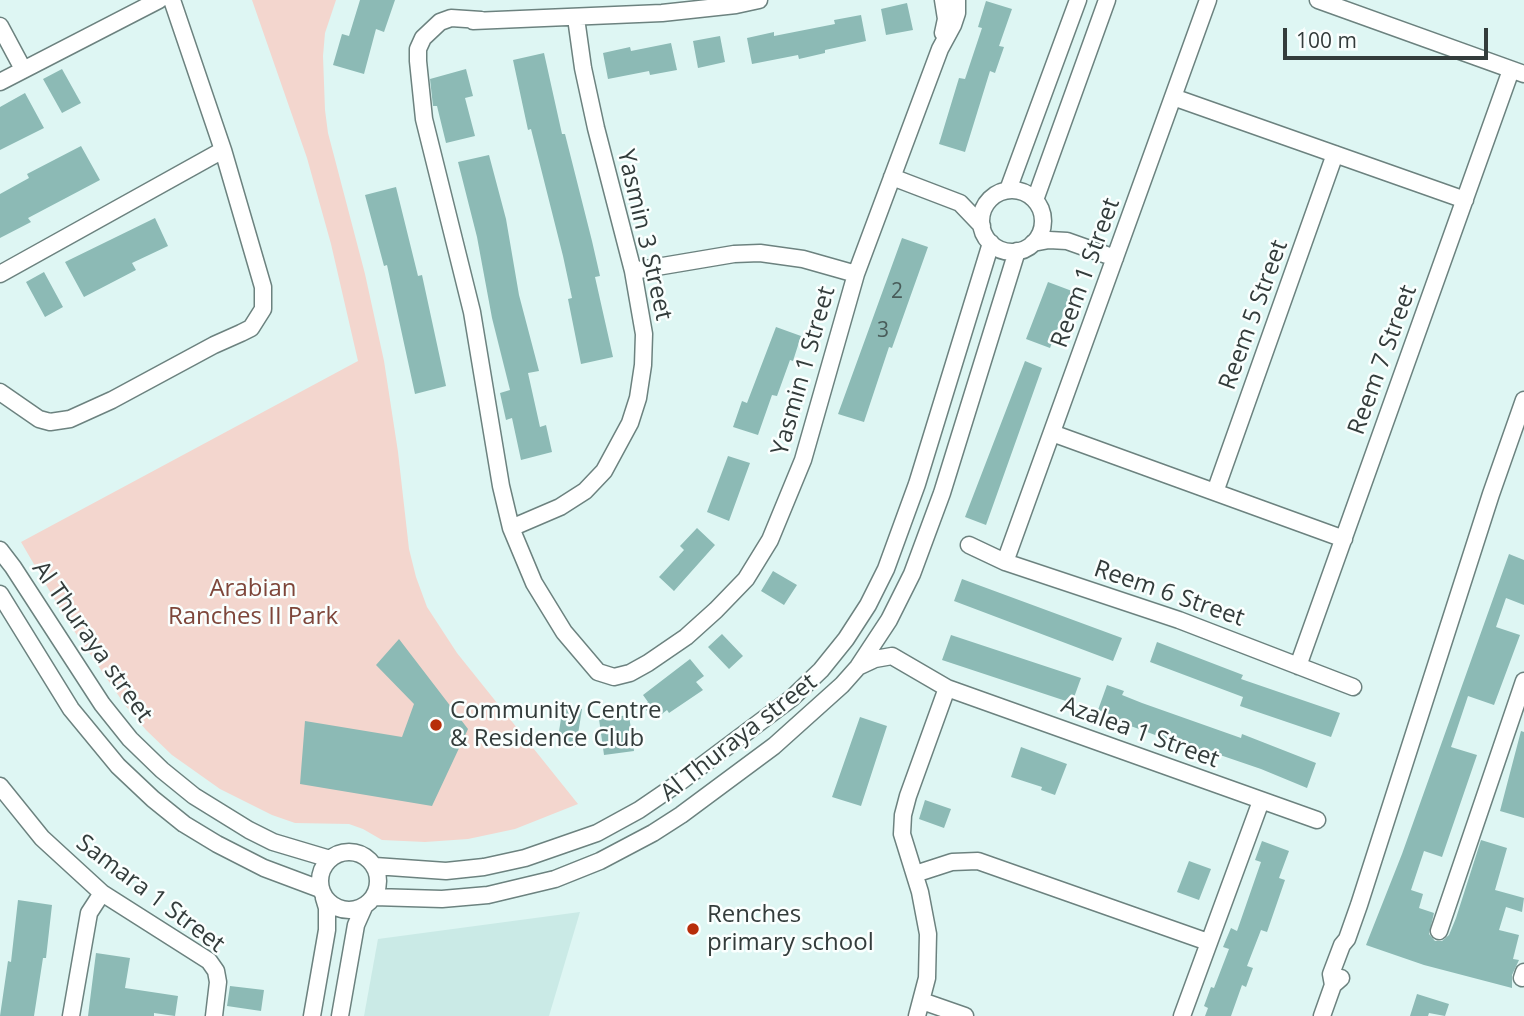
<!DOCTYPE html>
<html>
<head>
<meta charset="utf-8">
<style>
  body { margin:0 }
  #map { position:relative; width:1524px; height:1016px; overflow:hidden; background:#def6f3; font-family:"Open Sans",sans-serif }
  canvas { display:block }
  .scale { position:absolute; left:1283px; top:28px; width:205px; height:32px; box-sizing:border-box; border:4px solid #333c3b; border-top:0; padding-left:9px; font-size:21px; line-height:24px; white-space:nowrap; color:#333c3b; -webkit-text-stroke:5px #fafffe; paint-order:stroke }
</style>
</head>
<body>
<div id="map">
<canvas width="1524" height="1016"></canvas>
<div class="scale">100 m</div>
</div>
<script>
const c = document.querySelector('canvas').getContext('2d');
c.lineJoin = 'round';
function fill(path, color) { c.fillStyle = color; c.fill(path, 'evenodd'); }
const shape = rows => new Path2D(rows.map(r => 'M' + r).join(''));
function strokePath(path, color, width, dash) { c.strokeStyle = color; c.lineWidth = width; c.lineCap = dash ? 'butt' : 'round'; c.setLineDash(dash || []); c.stroke(path); }
function drawText(font, color, halo, rows, align = 'center') {
  c.font = font + ' "Open Sans",sans-serif'; c.lineWidth = 5; c.setLineDash([]); c.textBaseline = 'middle'; c.strokeStyle = halo; c.fillStyle = color; for (const [text, x, y, turn = 0] of rows) {
    c.save(); c.translate(x, y); c.rotate((+turn || 0) * Math.PI / 180); c.textAlign = isNaN(turn) ? turn : align; if (halo) c.strokeText(text, 0, 0); c.fillText(text, 0, 0); c.restore();
  }
}
const built = shape([
  [580,912,549,1016,364,1016,378,939]
]);
const green = shape([
  [252,0,336,0,325,33,323,56,325,110,328,133,365,274,384,361,398,452,409,549,416,577,427,607,457,653,578,804,515,829,468,839,425,842,382,840,363,829,349,824,295,823,272,815,220,789,172,755,146,730,125,705,66,619,21,542,358,361,331,244,307,158]
]);
const building = shape([
  [360,0,395,0,384,32,376,29,364,74,333,65,342,34,349,36],
  [986,1,1012,9,999,46,1004,47,995,73,990,71,965,152,939,144,959,78,965,79,982,28,978,27],
  [907,3,913,30,886,35,881,9],
  [861,15,866,41,825,50,825,53,799,59,798,55,752,64,747,38,774,32,774,36,835,24,834,20],
  [720,36,725,62,698,68,693,41],
  [671,43,677,70,650,75,649,71,608,79,603,53,630,47,631,51],
  [544,53,562,134,565,134,592,241,600,276,595,277,613,357,581,364,568,299,572,298,563,256,531,129,528,130,513,60],
  [62,69,81,103,62,113,43,79],
  [466,69,473,96,465,98,475,136,446,143,437,106,433,106,430,79],
  [25,93,44,128,0,150,0,107],
  [81,146,100,180,28,218,31,222,0,238,0,194,29,178,27,174],
  [489,155,506,219,519,295,539,371,528,373,540,427,546,425,552,452,521,460,512,418,506,420,500,393,510,390,492,318,477,237,458,162],
  [396,187,418,276,422,275,446,386,415,394,387,265,384,266,365,195],
  [155,218,168,246,132,263,136,270,84,297,65,262],
  [902,238,928,247,892,348,889,347,864,422,838,414],
  [44,272,63,307,45,317,26,282],
  [1048,282,1072,291,1050,348,1026,339],
  [776,327,801,336,793,361,790,360,777,396,772,395,758,435,733,427,742,401,747,403],
  [1025,361,1042,368,986,525,965,517],
  [728,456,750,463,729,521,707,512],
  [697,528,715,545,674,591,659,577,684,550,680,546],
  [1509,554,1524,560,1524,605,1506,598,1496,627,1520,635,1494,705,1468,696,1451,747,1477,755,1442,857,1424,851,1411,890,1423,894,1419,908,1434,913,1429,934,1435,941,1442,941,1449,935,1456,918,1481,840,1507,848,1495,890,1524,898,1522,912,1506,907,1499,930,1519,935,1513,959,1519,960,1512,975,1512,988,1424,965,1366,945,1402,854],
  [773,571,797,585,784,605,761,591],
  [962,579,1122,638,1113,661,954,601],
  [722,634,743,656,729,669,708,647],
  [951,635,1081,678,1072,703,942,660],
  [399,639,468,729,432,806,300,784,305,721,402,737,414,704,376,665],
  [1157,642,1243,675,1241,679,1340,713,1331,737,1240,706,1243,697,1150,662],
  [690,659,704,676,696,682,703,690,669,713,667,710,654,720,643,706,648,702,643,695],
  [1107,685,1124,691,1122,695,1142,703,1241,738,1242,734,1316,763,1307,788,1261,769,1220,755,1218,758,1117,721,1118,717,1098,710],
  [563,706,582,709,576,747,557,744],
  [629,715,634,751,604,755,599,719],
  [860,717,887,726,861,806,832,797],
  [1521,731,1524,732,1524,818,1500,811],
  [1021,747,1067,764,1055,795,1041,790,1042,787,1011,777],
  [925,800,951,809,944,828,919,819],
  [1262,841,1289,851,1279,878,1285,880,1267,932,1261,930,1247,966,1253,968,1246,987,1242,985,1231,1016,1205,1016,1208,1008,1204,1006,1211,987,1214,988,1229,949,1223,947,1231,928,1237,931,1261,862,1255,860],
  [1189,861,1211,869,1199,900,1177,892],
  [18,900,52,905,46,958,43,958,34,1016,0,1016,8,961,11,962],
  [96,953,130,958,125,988,178,996,175,1016,154,1013,154,1016,88,1016],
  [230,986,264,990,261,1011,227,1006],
  [1417,994,1449,1004,1445,1016,1429,1013,1428,1016,1410,1016]
]);
const minor = shape([
  [943,0,946,19,943,33],
  [1318,0,1524,74],
  [481,20,451,18,440,22,423,38,418,49,418,61,424,119,472,312,501,486,511,528,534,583,564,632,598,672,614,677,630,673,648,663,686,637,716,610,746,579,770,540,803,460,856,274,940,49,953,25,957,13,957,0],
  [473,21,662,13,736,5,759,0],
  [0,26,23,69],
  [0,82,159,0],
  [1173,97,1465,200],
  [892,177,960,203,982,226],
  [1008,190,1078,0],
  '981 221a31 31 0 1 1 62 0a31 31 0 1 1-62 0Z',
  [1035,200,1107,0],
  [1033,243,1049,240,1067,241,1115,258],
  [633,271,734,254,760,253,803,259,856,274],
  [0,274,223,150],
  [0,392,39,419,50,422,70,419,112,400,214,345,241,333,251,328,263,309,263,287,223,150,172,0],
  [1052,433,1344,539],
  [1215,492,1335,154],
  [511,528,560,507,585,491,604,471,630,423,638,398,643,365,644,334,633,271,596,128,583,68,576,18],
  [969,545,1005,562,1179,620,1353,687],
  [0,550,13,567,102,704,130,739,162,770,194,796,249,830,273,842,330,859],
  [1005,562,1208,0],
  [0,594,71,709,118,766,153,799,184,824,217,844,264,868,320,889],
  [860,666,875,659,892,656,947,688,1317,820],
  [1298,666,1511,70],
  [0,786,42,838,102,893,209,961,216,971,218,982,214,1016],
  '320 881a29 29 0 1 1 58 0a29 29 0 1 1-58 0Z',
  [375,866,446,871,484,867,525,858,597,833,639,810,680,782,792,698,821,670,846,639,868,605,886,569,917,484,991,243],
  [915,874,952,862,978,861,1208,942],
  [374,897,442,899,488,895,555,879,600,861,653,833,681,815,774,746,842,685,858,667,889,620,912,574,942,493,1017,251],
  [1439,931,1524,681],
  [1522,978,1524,972],
  [1333,985,1331,974,1342,945,1347,939,1359,905,1491,494,1524,400],
  [922,1001,965,1016],
  [71,1016,89,913,102,893],
  [312,1016,327,930,327,908,324,898],
  [340,1016,356,925,364,907],
  [917,1016,927,978,928,934,920,892,902,834,903,815,908,796,947,688],
  [1182,1016,1261,801],
  [1322,1016,1333,985,1341,978]
]);
const markers = [
  [436,725,7,"#b72d09"],
  [693,929,7,"#b72d09"]
];
const numberNames = [
  ["2",897,292],
  ["3",883,331]
];
const streetNames = [
  ["Yasmin 3 Street",644,235,77],
  ["Reem 1 Street",1086,273,-70],
  ["Reem 5 Street",1254,315,-70],
  ["Reem 7 Street",1383,360,-70],
  ["Yasmin 1 Street",804,371,-74],
  ["Reem 6 Street",1169,594,19],
  ["Al Thuraya street",92,642,55],
  ["Azalea 1 Street",1140,733,20],
  ["Al Thuraya street",739,738,-38],
  ["Samara 1 Street",150,894,37]
];
const parkNames = [
  ["Arabian",253,589],
  ["Ranches II Park",253,617]
];
const poiNames = [
  ["Community Centre",450,711],
  ["& Residence Club",450,739],
  ["Renches",707,915],
  ["primary school",707,943]
];
fill(built, '#caeae6');
fill(green, '#f3d6ce');
fill(building, '#8cbab5');
strokePath(minor, '#6c827f', 19);
strokePath(minor, '#fff', 16);
for (const [x, y, r, color] of markers) { const dot = new Path2D(); dot.arc(x, y, r, 0, 2 * Math.PI); c.fillStyle = color; c.fill(dot); strokePath(dot, '#fafffe', 2.5); }
drawText('21px', '#495c5a', null, numberNames);
drawText('24px', '#333c3b', '#fafffe', streetNames);
drawText('24px', '#7e463a', '#fafffe', parkNames);
drawText('24px', '#333c3b', '#fafffe', poiNames, 'left');
</script>
</body>
</html>
